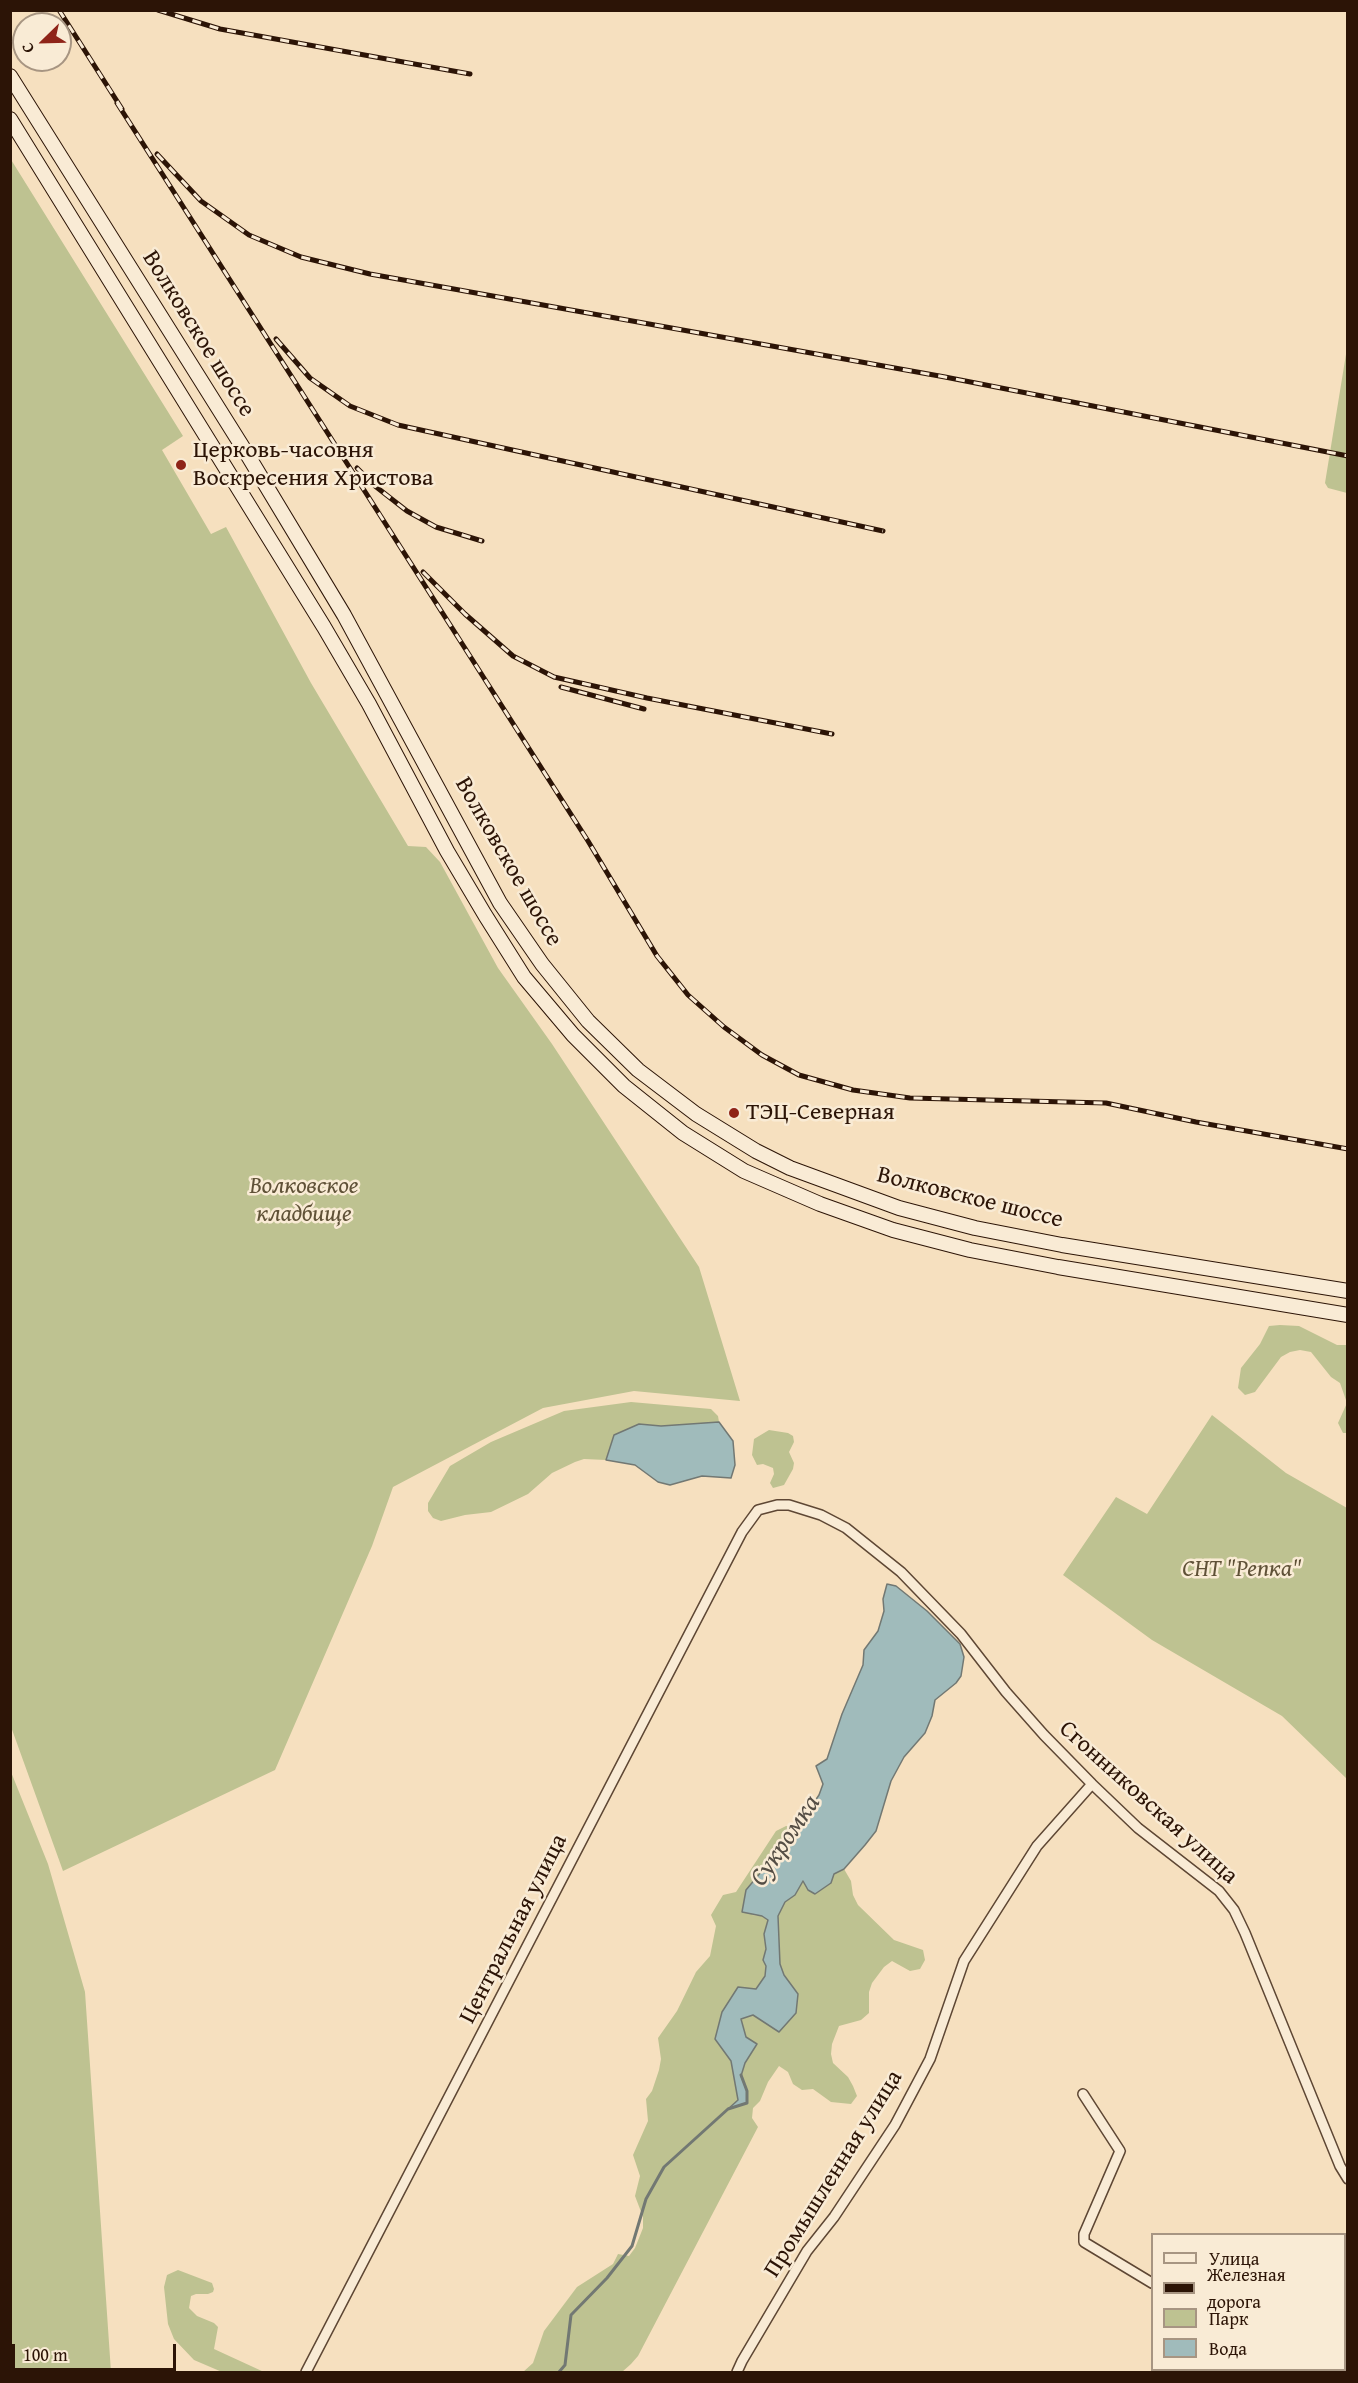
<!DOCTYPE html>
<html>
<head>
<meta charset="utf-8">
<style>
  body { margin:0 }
  #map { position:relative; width:1358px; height:2383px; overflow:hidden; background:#f6e0bf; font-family:"Gentium Book Plus",serif }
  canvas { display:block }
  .frame { position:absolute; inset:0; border:12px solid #2c1406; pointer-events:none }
  .legend { position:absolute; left:1151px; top:2233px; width:195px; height:138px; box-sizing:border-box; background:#f9ebd5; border:2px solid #a79582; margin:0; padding:8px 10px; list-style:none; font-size:18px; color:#2c1406 }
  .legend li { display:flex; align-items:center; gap:12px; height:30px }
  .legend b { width:30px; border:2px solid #a79582 }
  .north { position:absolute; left:12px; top:12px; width:60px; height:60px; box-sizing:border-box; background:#f9ebd5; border:2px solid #a79582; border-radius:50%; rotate:247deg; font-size:16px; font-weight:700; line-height:24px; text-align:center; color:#2c1406 }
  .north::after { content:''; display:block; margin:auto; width:21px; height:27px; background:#8f2418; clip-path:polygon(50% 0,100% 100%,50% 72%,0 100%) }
  .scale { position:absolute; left:12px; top:2344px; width:164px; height:27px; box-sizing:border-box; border:3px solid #2c1406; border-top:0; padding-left:8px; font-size:18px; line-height:21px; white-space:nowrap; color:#2c1406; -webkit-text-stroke:4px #f9ebd5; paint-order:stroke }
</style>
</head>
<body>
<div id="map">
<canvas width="1358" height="2383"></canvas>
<div class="frame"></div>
<ul class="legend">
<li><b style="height:8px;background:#f9ebd5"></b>Улица</li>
<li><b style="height:8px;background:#2c1406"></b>Железная дорога</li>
<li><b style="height:16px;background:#bec291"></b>Парк</li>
<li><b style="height:16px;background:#a0bbbb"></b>Вода</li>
</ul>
<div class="north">С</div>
<div class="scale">100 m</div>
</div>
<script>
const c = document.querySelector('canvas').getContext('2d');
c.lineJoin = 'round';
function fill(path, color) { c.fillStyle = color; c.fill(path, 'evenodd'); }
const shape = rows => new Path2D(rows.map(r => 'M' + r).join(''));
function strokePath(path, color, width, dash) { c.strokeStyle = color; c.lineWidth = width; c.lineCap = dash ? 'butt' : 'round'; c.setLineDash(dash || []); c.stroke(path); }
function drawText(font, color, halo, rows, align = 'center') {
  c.font = font + ' "Gentium Book Plus",serif'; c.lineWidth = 5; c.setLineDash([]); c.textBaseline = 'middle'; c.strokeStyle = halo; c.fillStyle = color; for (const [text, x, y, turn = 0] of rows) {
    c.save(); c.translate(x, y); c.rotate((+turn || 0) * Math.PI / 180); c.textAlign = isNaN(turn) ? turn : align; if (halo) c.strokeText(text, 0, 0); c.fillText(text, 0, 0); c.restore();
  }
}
const green = shape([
  [10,158,183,436,162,450,211,534,226,527,311,683,408,846,426,847,440,862,498,968,552,1044,699,1267,740,1401,634,1391,543,1408,393,1487,372,1546,275,1770,63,1871,10,1724],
  [1347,348,1347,493,1328,488,1325,483],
  [1280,1325,1299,1326,1337,1345,1347,1345,1347,1433,1343,1433,1338,1423,1347,1403,1340,1383,1331,1377,1311,1352,1300,1350,1290,1352,1281,1357,1255,1392,1245,1395,1238,1388,1241,1368,1260,1344,1269,1326],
  [631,1402,711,1409,718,1416,719,1422,661,1426,639,1424,614,1435,606,1460,584,1459,575,1462,552,1473,528,1494,491,1512,465,1515,441,1521,433,1518,428,1511,428,1503,450,1466,491,1442,564,1411],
  [1212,1415,1286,1473,1347,1508,1347,1779,1282,1716,1152,1640,1063,1575,1116,1497,1147,1514],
  [769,1430,788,1433,793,1436,794,1442,789,1452,794,1463,793,1469,784,1485,773,1488,770,1483,774,1474,773,1468,763,1464,757,1465,752,1455,754,1439],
  [11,1772,48,1864,85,1992,111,2372,11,2372],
  [786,1826,797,1828,779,1846,772,1863,761,1872,752,1915,762,1916,768,1920,764,1934,766,1949,763,1960,766,1966,765,1977,716,2039,731,2061,738,2100,730,2108,747,2103,747,2091,741,2076,745,2063,757,2044,746,2037,741,2019,798,1994,784,1975,780,1965,778,1916,785,1902,795,1895,804,1880,834,1874,844,1869,851,1881,853,1895,858,1905,894,1940,923,1950,925,1960,920,1969,910,1971,892,1961,884,1967,872,1983,869,1992,869,2013,861,2020,839,2026,832,2044,831,2054,833,2063,848,2077,853,2086,857,2096,851,2104,831,2102,813,2089,802,2090,793,2084,788,2072,779,2066,768,2082,760,2101,753,2108,752,2118,758,2127,638,2356,631,2364,622,2372,523,2372,533,2363,544,2331,577,2287,613,2264,618,2254,629,2256,635,2248,643,2228,643,2217,635,2196,640,2176,633,2155,648,2121,646,2099,652,2091,659,2070,661,2059,658,2038,677,2011,696,1972,710,1956,716,1926,711,1915,723,1895,736,1892,776,1831],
  [178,2270,212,2283,214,2289,213,2292,208,2294,196,2294,191,2296,189,2308,197,2316,214,2323,218,2327,214,2349,264,2372,222,2372,194,2360,174,2339,168,2324,164,2287,167,2275]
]);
const water = shape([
  [719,1422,733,1441,735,1465,731,1478,702,1476,670,1485,658,1482,635,1465,606,1460,614,1435,639,1424,661,1426,719,1422],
  [887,1584,896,1586,927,1611,960,1644,964,1657,961,1676,956,1683,935,1700,932,1716,925,1733,904,1757,891,1781,876,1831,865,1845,844,1869,834,1874,831,1883,815,1894,808,1890,803,1881,795,1895,785,1902,778,1916,780,1964,784,1975,798,1994,796,2013,779,2032,753,2015,741,2019,746,2037,757,2044,745,2063,741,2076,747,2091,747,2103,728,2109,738,2100,731,2061,715,2039,722,2012,738,1987,756,1989,765,1976,766,1966,763,1960,766,1949,764,1934,768,1920,762,1916,742,1912,746,1890,761,1872,772,1863,779,1846,790,1838,819,1795,823,1784,816,1766,827,1759,842,1714,863,1665,864,1650,878,1631,884,1611,883,1599,887,1584]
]);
const stream = shape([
  [559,2372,565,2365,571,2315,607,2278,632,2246,646,2199,664,2167,728,2109,747,2103,747,2091,741,2075]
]);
const street = shape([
  [1083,2094,1120,2151,1084,2234,1084,2242,1152,2283],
  [1344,2325,1348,2320],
  [1308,2370,1314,2372,1319,2370],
  [306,2372,742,1532,758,1510,777,1505,789,1505,821,1515,846,1528,901,1572,961,1634,1006,1692,1044,1735,1092,1784,1138,1828,1219,1891,1234,1910,1245,1933,1340,2166,1348,2179],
  [737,2372,742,2361,807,2251,834,2217,895,2125,930,2059,964,1961,1037,1846,1092,1784]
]);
const secondary = shape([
  [10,76,247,454,344,615,500,903,542,964,588,1021,638,1070,696,1114,756,1151,790,1168,899,1208,975,1228,1062,1245,1348,1291],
  [10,119,324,627,369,704,447,851,485,915,524,977,573,1035,624,1086,683,1133,744,1171,820,1204,893,1230,970,1250,1058,1267,1348,1315]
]);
const rail = shape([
  [59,10,122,109],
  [158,10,220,29,470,74],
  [117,103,588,841,657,956,688,995,724,1027,762,1055,799,1075,853,1090,910,1098,1106,1103,1196,1122,1348,1149],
  [157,154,201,201,249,235,301,257,370,274,945,377,1348,456],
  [276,339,310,378,350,406,398,425,883,531],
  [357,468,375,486,407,511,436,527,482,541],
  [423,572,465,614,513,656,554,677,647,698,832,734],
  [561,687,644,709]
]);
const markers = [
  [181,465,6,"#8f2418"],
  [734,1113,6,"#8f2418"]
];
const streetNames = [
  ["Волковское шоссе",198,334,58],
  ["Волковское шоссе",508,862,60],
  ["Волковское шоссе",970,1198,14],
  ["Сгонниковская улица",1148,1803,42],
  ["Центральная улица",514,1929,-63],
  ["Промышленная улица",834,2174,-58]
];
const poiNames = [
  ["Церковь-часовня",193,451],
  ["Воскресения Христова",193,479],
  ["ТЭЦ-Северная",746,1113]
];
const parkNames = [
  ["Волковское",304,1187],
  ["кладбище",304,1215],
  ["СНТ \"Репка\"",1242,1570]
];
const waterNames = [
  ["Сукромка",786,1841,-56]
];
fill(green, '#bec291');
fill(water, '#a0bbbb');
strokePath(water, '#727873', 1.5);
strokePath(stream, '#727873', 3);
strokePath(street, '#5e4734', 12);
strokePath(secondary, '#2c1406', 16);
strokePath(street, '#f9ebd5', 9);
strokePath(secondary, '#f9ebd5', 14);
strokePath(rail, '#2c1406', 5);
strokePath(rail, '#f9ebd5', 3, [9]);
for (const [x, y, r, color] of markers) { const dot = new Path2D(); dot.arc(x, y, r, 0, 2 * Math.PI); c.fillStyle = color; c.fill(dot); strokePath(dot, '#f9ebd5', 2); }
drawText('24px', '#2c1406', '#f9ebd5', streetNames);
drawText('24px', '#2c1406', '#f9ebd5', poiNames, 'left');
drawText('italic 24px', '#5f5137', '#f9ebd5', parkNames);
drawText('italic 26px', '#554e45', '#f9ebd5', waterNames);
</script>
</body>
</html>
